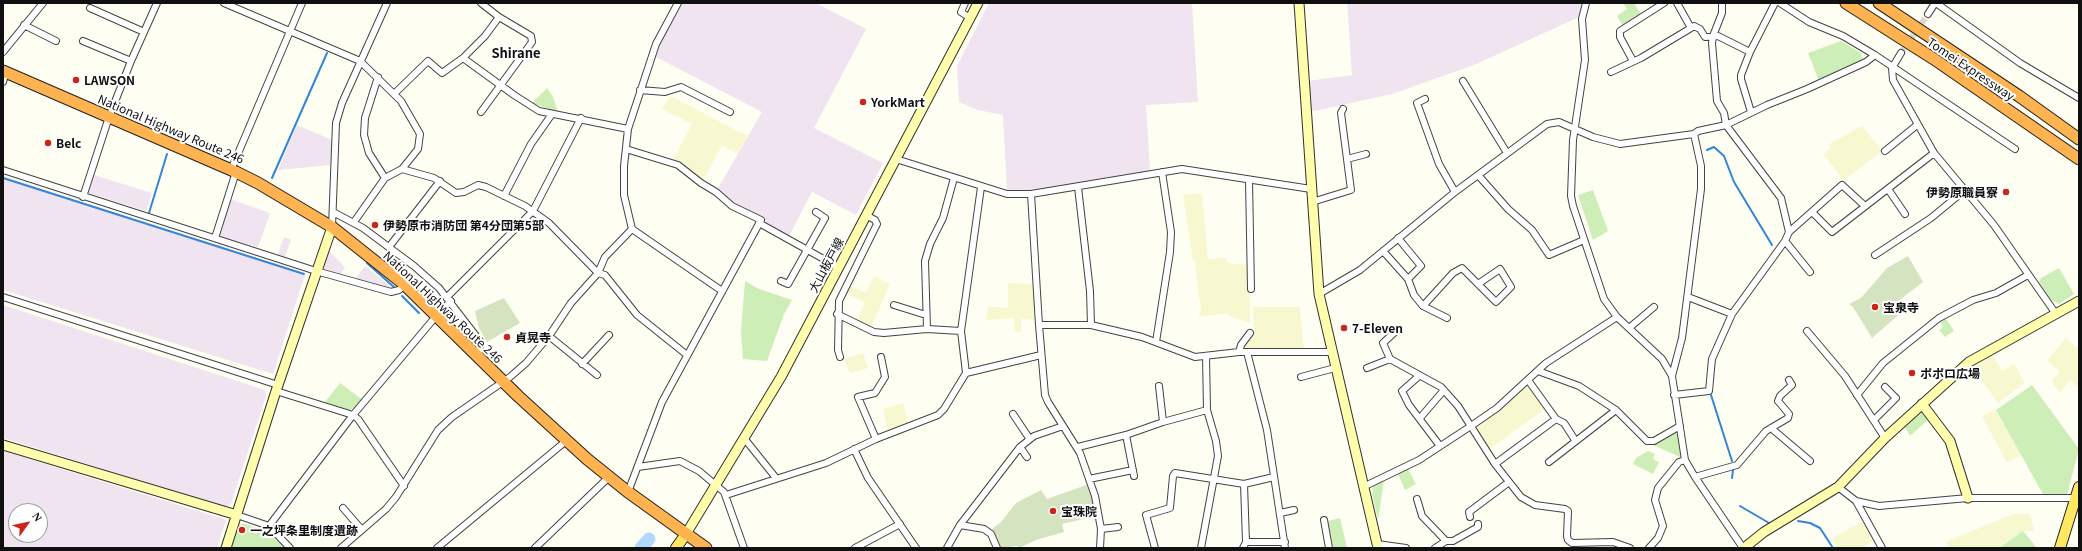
<!DOCTYPE html>
<html>
<head>
<meta charset="utf-8">
<style>
  body { margin:0 }
  #map { position:relative; width:2082px; height:551px; overflow:hidden; background:#fffef2; font-family:Georgia,serif }
  canvas { display:block }
  .frame { position:absolute; inset:0; border:4px solid #101010; pointer-events:none }
  .north { position:absolute; left:8px; top:503px; width:40px; height:40px; box-sizing:border-box; background:#fff; border:1px solid #9f9f9f; border-radius:50%; rotate:57deg; font-size:11px; font-weight:700; line-height:16px; text-align:center; color:#101010 }
  .north::after { content:''; display:block; margin:auto; width:14px; height:18px; background:#cd241a; clip-path:polygon(50% 0,100% 100%,50% 72%,0 100%) }
</style>
</head>
<body>
<div id="map">
<canvas width="2082" height="551"></canvas>
<div class="frame"></div>
<div class="north">N</div>
</div>
<script>
const c = document.querySelector('canvas').getContext('2d');
c.lineJoin = 'round';
function fill(path, color) { c.fillStyle = color; c.fill(path, 'evenodd'); }
const shape = rows => new Path2D(rows.map(r => 'M' + r).join(''));
function strokePath(path, color, width, dash) { c.strokeStyle = color; c.lineWidth = width; c.lineCap = dash ? 'butt' : 'round'; c.setLineDash(dash || []); c.stroke(path); }
function drawText(font, color, halo, rows, align = 'center') {
  c.font = font + ' Georgia,"Noto Sans JP",serif'; c.lineWidth = 4; c.setLineDash([]); c.textBaseline = 'middle'; c.strokeStyle = halo; c.fillStyle = color; for (const [text, x, y, turn = 0] of rows) {
    c.save(); c.translate(x, y); c.rotate((+turn || 0) * Math.PI / 180); c.textAlign = isNaN(turn) ? turn : align; if (halo) c.strokeText(text, 0, 0); c.fillText(text, 0, 0); c.restore();
  }
}
const industrial = shape([
  [683,3,816,3,866,29,814,128,883,163,856,215,812,192,789,236,766,223,765,220,758,215,734,204,717,190,762,112,656,57,661,42],
  [989,3,1192,3,1198,102,1146,105,1150,171,1032,192,1007,191,1003,115,978,110,959,102,957,66],
  [1347,3,1582,3,1580,15,1577,18,1474,65,1392,94,1310,112,1308,81,1352,75],
  [297,125,332,140,330,165,278,170],
  [94,175,152,193,146,211,88,193],
  [3,176,305,275,273,374,3,290],
  [230,199,270,213,258,247,221,237,219,233],
  [284,237,291,240,285,257,278,254],
  [329,251,345,267,341,274,323,268],
  [365,266,394,289,386,289,356,278],
  [3,305,265,390,266,396,231,504,227,507,3,438],
  [3,451,224,519,226,520,217,548,3,548],
  [16,511,40,511,40,535,16,535]
]);
const farmland = shape([
  [670,96,748,136,738,154,722,145,703,181,673,160,692,124,662,109],
  [1862,126,1882,151,1844,180,1823,154,1831,148,1829,144],
  [1202,193,1208,259,1225,258,1228,263,1250,265,1250,323,1229,316,1228,313,1199,317,1201,306,1198,293,1195,261,1193,261,1183,195],
  [874,276,890,284,871,327,857,321,865,302,845,293,850,284,851,286,866,293],
  [1008,283,1036,284,1037,320,1021,319,1021,331,1015,332,1014,318,986,320,988,306,1008,308],
  [1253,307,1300,307,1304,350,1246,349,1244,344,1254,330],
  [2066,338,2079,349,2079,388,2070,380,2060,393,2051,381,2060,372,2047,360],
  [863,353,868,368,850,373,844,359],
  [1992,354,2002,371,2014,364,2025,383,1998,403,1972,367],
  [1526,386,1529,386,1545,409,1489,449,1476,428],
  [903,403,908,422,888,430,883,409],
  [1995,409,2021,455,2007,463,1982,416],
  [2013,514,2029,514,2035,531,2023,531,1999,548,1949,548,1946,542],
  [1862,521,1873,541,1863,548,1837,548,1832,539]
]);
const green = shape([
  [1623,3,1634,3,1641,14,1623,26,1617,16,1627,9],
  [1841,41,1861,53,1863,61,1819,81,1808,53],
  [547,88,553,97,558,112,532,103],
  [1593,190,1608,231,1593,240,1578,195],
  [2059,268,2074,294,2059,304,2051,300,2039,282,2041,278],
  [745,281,759,289,792,300,784,314,767,361,743,359,741,330],
  [1945,317,1954,331,1945,337,1939,330,1943,327,1940,322],
  [340,383,363,400,355,408,349,410,325,402],
  [2032,385,2079,449,2067,495,2044,496,1996,410],
  [1921,412,1928,420,1910,436,1905,427],
  [1674,433,1679,434,1682,458,1653,445],
  [1648,451,1655,454,1653,459,1659,462,1653,474,1633,464,1636,458],
  [1408,469,1416,484,1405,490,1398,474],
  [1384,480,1378,520,1372,494,1373,493,1372,486],
  [1340,518,1347,548,1333,548,1328,521],
  [243,523,267,532,286,548,231,548,238,526],
  [2023,531,2037,548,1999,548]
]);
const cemetery = shape([
  [1908,256,1923,282,1897,302,1903,311,1872,338,1853,307,1849,304,1861,298,1887,268],
  [504,298,520,323,487,342,479,328,475,311],
  [1089,484,1097,516,1062,524,1064,532,1036,540,1019,548,1017,546,1001,548,992,529,1001,522,1016,503,1041,490,1047,499]
]);
const stream = shape([
  [1707,150,1714,147,1724,156,1734,182,1772,245],
  [3,178,304,274],
  [272,178,327,53],
  [149,213,167,154],
  [367,263,395,288],
  [402,296,419,313],
  [1711,395,1732,461],
  [1732,478,1733,470],
  [1740,506,1769,523],
  [1798,521,1810,523,1820,528,1833,548]
]);
const river = shape([
  [641,548,649,539]
]);
const streetTunnel = shape([
  [1901,53,1928,14]
]);
const street = shape([
  [224,3,360,61,401,101,420,134,418,149,402,169,385,178,354,222],
  [965,3,961,12,970,18],
  [1586,3,1582,19,1585,60,1573,140,1571,196,1573,206,1604,299,1617,317,1662,359,1672,376,1685,460,1695,477,1743,548],
  [1677,3,1691,28,1694,26,1700,29,1705,37,1718,36,1750,52],
  [1780,3,1809,22,1843,36,1875,55,2015,149],
  [1936,3,2020,63,2079,98],
  [90,8,144,32],
  [1928,14,1935,3],
  [24,25,56,41],
  [83,41,131,61],
  [3,52,43,3],
  [1901,53,1892,68,1893,80,1934,153,1994,225,2056,314],
  [463,58,514,95,539,111,628,129],
  [1633,61,1620,37,1620,31,1664,3],
  [1611,72,1641,58,1691,28],
  [378,77,365,118,364,135,369,153,385,178],
  [1463,81,1507,153],
  [3,82,6,72],
  [640,90,665,92,681,87,730,112],
  [394,94,428,61,442,73,463,58,485,36,499,17],
  [1425,99,1417,103,1439,164,1455,192],
  [481,112,532,42,531,36,499,17,481,3],
  [1751,112,1741,79,1741,75,1750,52,1775,3],
  [626,149,678,165,701,183,716,192,732,206,761,220,662,402,628,492],
  [1885,151,1917,125],
  [896,159,1007,194,1031,194,1182,169,1311,189],
  [1347,159,1366,154],
  [402,169,434,178,456,193,464,192,478,185,486,187,525,206,549,223,598,273,605,275,637,315,687,355],
  [3,170,316,271,391,292,399,290,405,285],
  [231,170,302,3],
  [1478,175,1508,209,1532,230,1549,255,1584,240],
  [1249,180,1251,289],
  [1078,187,1090,291,1091,325],
  [1888,189,1905,214],
  [1031,194,1039,325],
  [504,196,531,144,552,114],
  [83,197,109,117,131,61,157,3],
  [1312,202,1351,190,1341,113,1343,109],
  [333,212,363,228,414,266,439,288,480,341,480,349,477,356],
  [1812,212,1832,232,1934,153],
  [759,223,838,267],
  [332,227,336,123,342,103,387,3],
  [632,229,722,291],
  [1789,232,1842,185,1865,206],
  [215,238,236,172],
  [1398,238,1421,266,1408,279],
  [1785,241,1810,272],
  [389,247,440,181],
  [1383,251,1408,279,1414,295,1423,306,1447,318],
  [1875,255,1931,218,1965,190],
  [781,281,788,284,825,218,816,212],
  [1319,294,1360,270,1455,192,1547,124,1559,122,1593,137,1620,144,1694,134,1698,131,1726,125,1767,105,1807,89,1866,62,1875,55],
  [3,297,278,385],
  [447,297,533,211,581,118],
  [1688,297,1732,314],
  [894,305,926,315],
  [1423,306,1453,273,1462,268,1496,302,1511,287,1500,269,1478,284],
  [442,310,451,301],
  [837,314,874,332,884,333,927,329,961,331],
  [1629,328,1654,307],
  [927,329,925,261,930,244,943,218,954,178],
  [1807,331,1845,376,1885,438],
  [549,336,597,375],
  [1156,342,1170,252,1171,232,1162,172],
  [1239,352,1241,345,1250,333],
  [1247,352,1267,430,1285,548],
  [840,357,838,350,839,301,877,224,875,220,866,215],
  [1390,359,1383,343,1396,331],
  [582,364,609,335],
  [1367,368,1390,359,1441,387,1458,406,1495,464,1521,497,1535,505,1565,509,1568,511,1567,536,1568,540,1572,543,1613,542,1630,548],
  [1538,371,1579,386,1616,410,1647,441,1654,441,1680,426],
  [966,373,961,331,981,187],
  [1419,376,1402,391,1409,405,1440,446],
  [1672,376,1682,338,1701,189,1701,166,1694,134],
  [1301,377,1335,368],
  [1528,380,1556,419,1564,423,1575,440],
  [1159,386,1163,422],
  [276,391,353,415,358,419,404,486],
  [1674,395,1709,391,1712,359,1732,314,1785,241,1789,232,1781,198,1726,125,1724,113,1717,101,1712,43,1713,36,1722,13,1722,3],
  [1857,395,1883,363,1939,318,1973,300,1996,293,2028,275],
  [1013,414,1029,438],
  [1420,418,1444,390],
  [1874,420,1896,398,1885,387],
  [1771,428,1810,461],
  [1126,435,1134,476],
  [744,438,776,478],
  [876,439,858,397,875,393,885,377,881,357],
  [1020,447,1027,457],
  [1078,447,1126,435,1163,422,1207,410],
  [854,449,868,478,916,548],
  [1549,462,1616,410],
  [1495,464,1556,419],
  [638,467,680,461,699,471,724,492,744,548],
  [1695,477,1737,465,1766,431,1788,418,1789,414,1778,401,1780,396,1792,385,1789,380],
  [1089,479,1133,470],
  [1363,487,1419,460,1471,426,1497,408,1546,363,1617,317],
  [1838,487,1856,501,1879,506,1968,498,2075,498],
  [726,495,826,463,876,439,938,415,944,409,966,373,1041,355],
  [1417,499,1422,516,1446,541,1435,548],
  [1856,501,1882,548],
  [343,508,362,530],
  [1280,513,1294,510],
  [237,515,269,526,353,415,432,321],
  [1470,517,1469,512,1509,482],
  [1324,520,1329,548],
  [960,525,984,529,991,534,997,548],
  [269,526,290,548],
  [1101,529,1118,527],
  [1446,541,1453,541,1478,527,1478,524],
  [1246,542,1285,542],
  [1377,544,1406,548],
  [341,548,386,509,396,497,438,430,452,417,510,377,526,363,549,336,571,303,598,273,605,257,632,229,624,195,624,166,628,129,656,44,678,3],
  [437,548,566,441],
  [535,548,609,477],
  [855,548,900,524],
  [947,548,960,525,1020,447,1034,436,1063,426],
  [1100,548,1101,529,1095,496,1080,453,1048,402,1045,395,1039,325,1091,325,1142,337,1195,357,1239,352,1331,352],
  [1155,548,1146,515,1170,508,1173,476,1175,473,1244,484,1274,477],
  [1201,548,1218,456,1216,441,1207,410,1206,356],
  [1243,548,1246,542,1244,484],
  [1649,548,1658,538,1663,526,1655,500,1658,488,1679,462,1685,460]
]);
const secondary = shape([
  [1299,3,1319,294,1378,548],
  [1922,404,1950,441,1968,498],
  [3,445,237,515],
  [686,534,781,377,978,3],
  [226,548,276,391,332,227],
  [1744,548,1764,532,1838,487,1885,438,1969,362,2079,301]
]);
const primary = shape([
  [676,548,686,534],
  [2060,548,2079,487]
]);
const highway = shape([
  [1846,3,1934,59,2079,159],
  [1879,3,2019,96,2079,139],
  [3,71,236,172,258,183,332,227,405,285,518,396,587,459,628,492,706,548]
]);
const markers = [
  [76,80,4,"#cd241a"],
  [863,102,4,"#cd241a"],
  [48,143,4,"#cd241a"],
  [2006,192,4,"#cd241a"],
  [375,225,4,"#cd241a"],
  [1875,307,4,"#cd241a"],
  [1344,328,4,"#cd241a"],
  [507,337,4,"#cd241a"],
  [1912,373,4,"#cd241a"],
  [1053,511,4,"#cd241a"],
  [242,530,4,"#cd241a"]
];
const streetNames = [
  ["Tomei Expressway",1971,69,34],
  ["National Highway Route 246",171,129,23],
  ["大山板戸線",826,265,-62],
  ["National Highway Route 246",443,307,43]
];
const poiNames = [
  ["LAWSON",84,80],
  ["YorkMart",871,102],
  ["Belc",56,143],
  ["伊勢原職員寮",1998,192,"right"],
  ["伊勢原市消防団 第4分団第5部",383,225],
  ["宝泉寺",1883,307],
  ["7-Eleven",1352,328],
  ["貞晃寺",515,337],
  ["ポポロ広場",1920,373],
  ["宝珠院",1061,511],
  ["一之坪条里制度遺跡",250,530]
];
const neighbourhoodNames = [
  ["Shirane",516,53]
];
fill(industrial, '#efe4ef');
fill(farmland, '#f7f8cf');
fill(green, '#ceeeb8');
fill(cemetery, '#d5e4c0');
strokePath(stream, '#3285d9', 2);
strokePath(river, '#b2d8fb', 13);
strokePath(streetTunnel, '#dbdad0', 6, [6, 3]);
strokePath(street, '#434343', 8);
strokePath(secondary, '#323232', 11);
strokePath(primary, '#212121', 12);
strokePath(highway, '#212121', 13);
strokePath(street, '#fff', 6);
strokePath(secondary, '#fffead', 9);
strokePath(primary, '#ffe962', 10);
strokePath(highway, '#ffb250', 11);
for (const [x, y, r, color] of markers) { const dot = new Path2D(); dot.arc(x, y, r, 0, 2 * Math.PI); c.fillStyle = color; c.fill(dot); strokePath(dot, '#fff', 1.5); }
drawText('12px', '#101010', '#fff', streetNames);
drawText('bold 12px', '#101010', '#fff', poiNames, 'left');
drawText('bold 13px', '#101010', '#fff', neighbourhoodNames);
</script>
</body>
</html>
